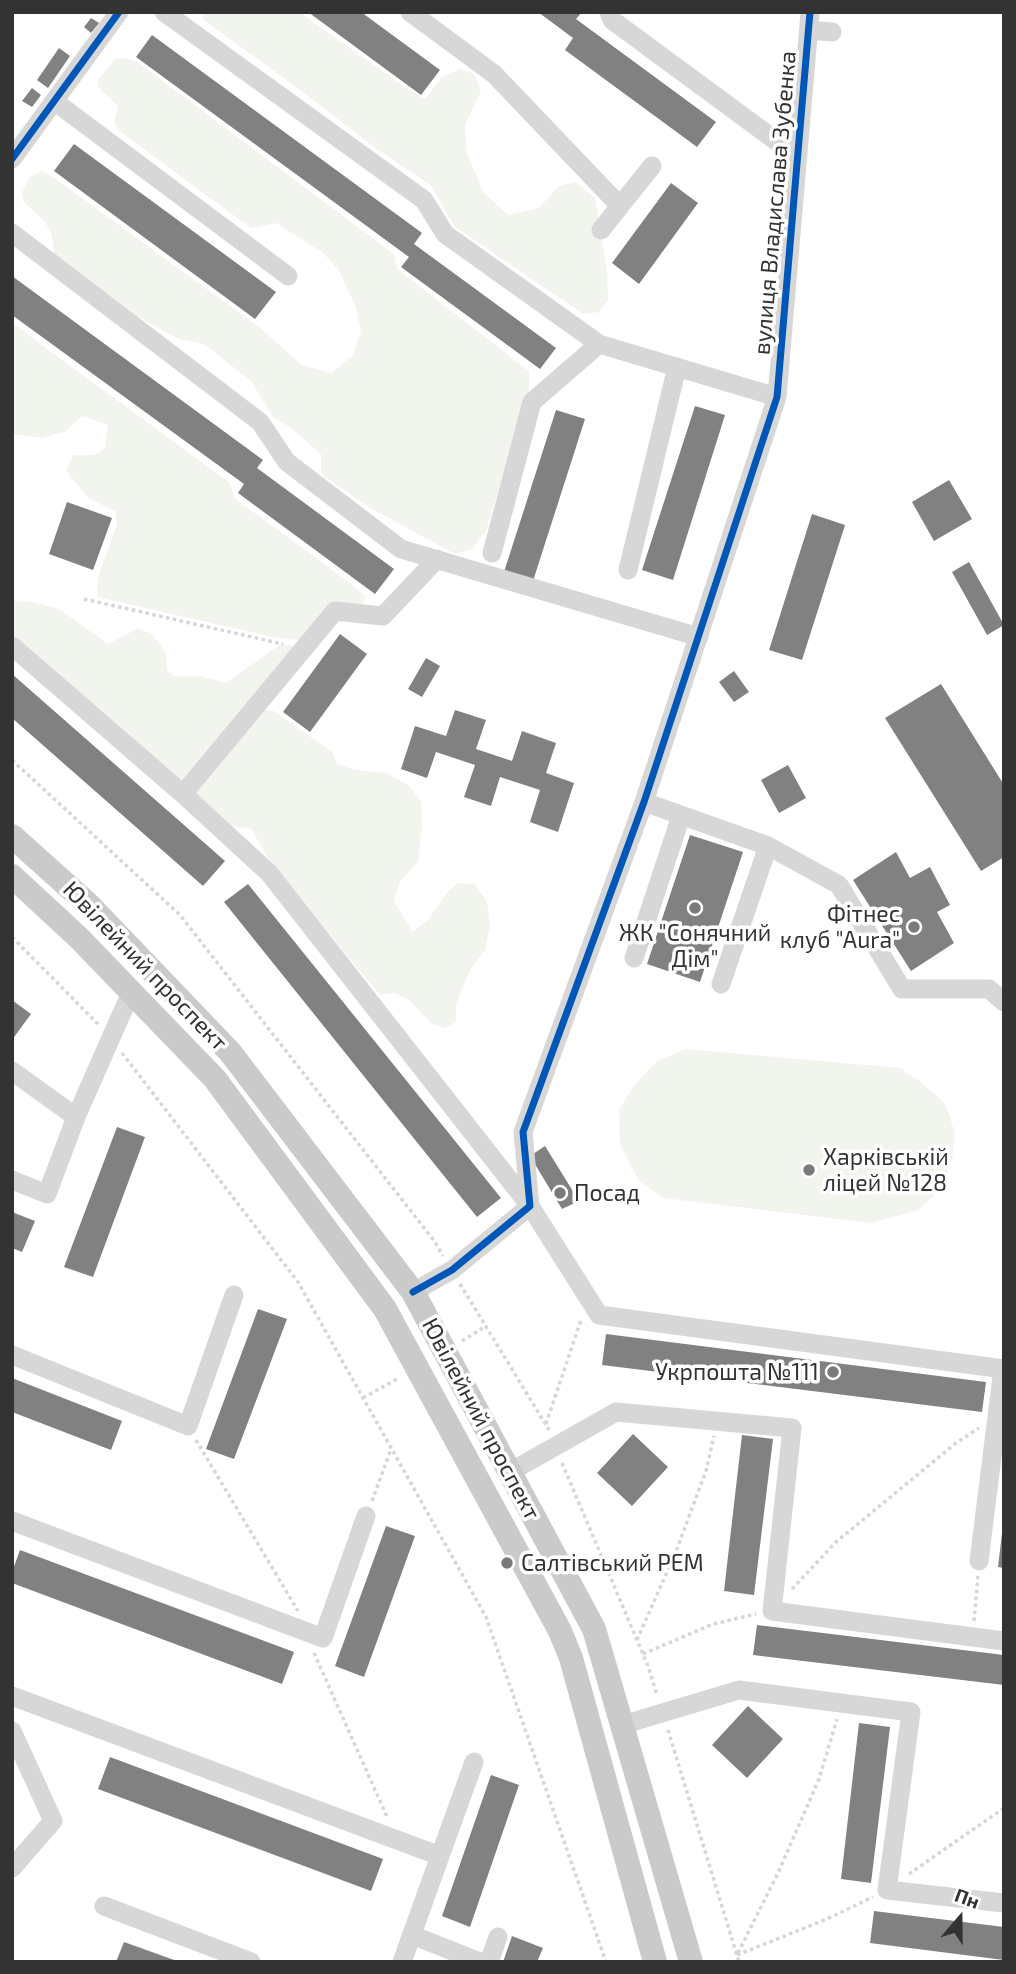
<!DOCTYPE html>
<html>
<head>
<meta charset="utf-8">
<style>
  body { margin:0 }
  #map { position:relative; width:1016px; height:1974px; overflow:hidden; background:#fff; font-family:"Exo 2",sans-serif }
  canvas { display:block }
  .frame { position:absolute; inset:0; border:14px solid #333; pointer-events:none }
  .north { position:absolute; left:925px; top:1883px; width:70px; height:70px; -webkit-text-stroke:5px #fff; paint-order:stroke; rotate:20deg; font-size:19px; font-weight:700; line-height:28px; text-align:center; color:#333 }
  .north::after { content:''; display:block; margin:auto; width:24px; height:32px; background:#333; clip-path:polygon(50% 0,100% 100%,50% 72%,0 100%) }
</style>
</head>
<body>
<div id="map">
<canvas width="1016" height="1974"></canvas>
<div class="frame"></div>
<div class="north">Пн</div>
</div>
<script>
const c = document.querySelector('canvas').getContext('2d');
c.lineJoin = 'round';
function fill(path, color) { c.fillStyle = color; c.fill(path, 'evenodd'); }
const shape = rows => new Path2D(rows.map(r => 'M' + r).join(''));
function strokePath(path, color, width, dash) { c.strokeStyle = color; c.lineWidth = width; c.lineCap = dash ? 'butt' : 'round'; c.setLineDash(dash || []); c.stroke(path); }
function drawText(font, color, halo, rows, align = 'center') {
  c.font = font + ' "Exo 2",sans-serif'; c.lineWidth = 7; c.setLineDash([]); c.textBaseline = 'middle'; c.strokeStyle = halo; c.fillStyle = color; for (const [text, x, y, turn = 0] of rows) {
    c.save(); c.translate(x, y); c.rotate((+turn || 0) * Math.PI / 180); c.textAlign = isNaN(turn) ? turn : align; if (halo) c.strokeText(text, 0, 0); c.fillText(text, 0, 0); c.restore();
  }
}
const green = shape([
  [205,12,299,12,403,86,425,99,442,77,460,69,474,74,481,91,465,125,467,153,483,192,508,215,539,208,559,186,576,182,595,198,607,271,608,301,599,312,583,314,454,226,431,185,377,149,284,78,202,19],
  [123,58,136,61,394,254,397,269,529,371,529,390,486,531,472,549,455,554,367,506,321,474,321,454,290,427,274,418,251,381,204,344,179,339,140,318,55,255,51,232,45,222,24,202,22,193,29,178,41,171,53,177,259,327,302,365,331,373,353,355,361,331,356,308,339,270,323,253,276,223,251,228,118,130,114,121,118,106,98,87,98,80,115,59],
  [12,323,230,483,234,498,349,582,365,596,363,605,312,629,298,640,273,637,97,597,98,577,117,525,115,511,88,498,66,470,73,455,94,455,105,448,108,425,82,416,66,431,42,438,12,434],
  [12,601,32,602,59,609,108,644,137,629,151,633,166,653,167,669,173,676,199,676,226,683,281,644,296,647,184,787,12,638],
  [259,710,274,711,332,752,337,764,355,770,386,773,408,785,421,801,422,827,418,862,400,881,394,901,413,932,428,920,446,894,457,883,474,884,487,902,490,927,485,950,470,970,456,1004,456,1022,445,1028,431,1023,409,1000,395,993,380,995,275,869,251,829,231,826,190,793],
  [686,1049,900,1068,918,1080,945,1103,955,1133,952,1159,942,1188,918,1210,871,1223,663,1198,639,1181,620,1144,619,1110,635,1084,657,1061]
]);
const building = shape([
  [308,12,361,12,440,70,421,95],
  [538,12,582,12,576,19,716,122,697,147,565,50,573,38],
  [91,18,99,23,91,33,84,27],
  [152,35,422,233,414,244,556,348,540,369,401,267,409,257,136,57],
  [59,48,70,56,48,88,37,80],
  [32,88,41,95,32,107,22,101],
  [74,144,276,292,255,319,54,171],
  [671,183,698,203,639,284,612,263],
  [12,276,263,460,257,468,394,569,375,594,238,493,244,484,12,315],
  [695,406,725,415,673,580,642,570],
  [556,410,585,419,533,581,504,572],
  [949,480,972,519,934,541,912,502],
  [67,502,112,518,93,570,49,554],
  [812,514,845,525,802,660,769,650],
  [969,562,1004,625,987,635,952,572],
  [340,634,367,654,310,732,283,712],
  [426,658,440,666,422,697,408,689],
  [734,671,749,692,734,702,719,682],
  [12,674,225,861,203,886,12,718],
  [941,684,1004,785,1004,857,981,871,885,718],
  [455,710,486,720,476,749,512,761,522,731,556,743,546,773,574,783,558,832,530,822,540,790,500,777,491,806,464,797,475,765,436,752,427,778,401,769,415,726,446,736],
  [788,765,806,798,779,813,761,780],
  [690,835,743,852,700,982,647,964],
  [896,852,910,878,930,867,950,905,937,912,954,943,911,971,853,880],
  [248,884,501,1198,477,1217,224,902],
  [12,1000,31,1014,12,1040],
  [117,1127,145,1137,93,1277,64,1267],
  [545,1146,579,1201,562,1209,530,1156],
  [12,1212,35,1221,22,1252,12,1248],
  [258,1309,287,1319,234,1459,206,1449],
  [606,1334,986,1382,982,1412,602,1365],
  [12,1378,122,1421,111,1450,12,1412],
  [633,1434,668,1467,632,1506,597,1473],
  [742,1435,773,1439,754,1595,724,1591],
  [386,1526,415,1536,364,1677,335,1666],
  [1002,1533,1004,1533,1004,1568,998,1567],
  [20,1550,294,1652,282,1684,12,1583,12,1572],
  [757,1625,1004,1655,1004,1685,753,1655],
  [748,1706,783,1739,747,1778,712,1745],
  [859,1723,890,1727,871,1883,841,1879],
  [110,1757,383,1859,371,1891,98,1789],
  [491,1775,519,1785,470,1927,442,1916],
  [874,1911,1004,1927,1004,1960,870,1943],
  [512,1936,543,1948,537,1962,503,1962],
  [124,1942,177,1961,177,1962,116,1962]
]);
const path = shape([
  [84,599,283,644],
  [12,760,180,915,435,1242,443,1256],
  [12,937,99,1025],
  [122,1053,298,1282,486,1617,606,1962],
  [460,1284,549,1430],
  [462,1341,486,1326],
  [363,1398,399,1378],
  [546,1424,581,1320],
  [196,1440,298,1611],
  [562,1463,648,1666,657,1695],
  [372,1501,391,1449],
  [792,1589,836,1542,956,1443,979,1428],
  [974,1621,978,1576],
  [637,1640,675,1554,706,1471,714,1436],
  [314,1653,388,1819],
  [643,1654,713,1624,756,1614],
  [668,1730,739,1962],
  [909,1874,1004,1808],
  [738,1953,778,1873,819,1779,837,1719],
  [737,1955,827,1919,873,1897]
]);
const minor = shape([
  [164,12,424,200,445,234,599,344,777,397],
  [410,12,494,74,620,206,601,230],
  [609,12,612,20,798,157],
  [809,30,832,32],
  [54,101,288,276],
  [12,159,119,12],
  [620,206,652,166],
  [12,233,260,422,287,462,401,549,699,637],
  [492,553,532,402,599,344],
  [628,570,677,367],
  [12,646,183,794,269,873,530,1206,599,1315,1004,1369],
  [183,794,335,611,383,616,437,559],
  [644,802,768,846,839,885,902,989,989,989,1004,1002],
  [634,958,681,816],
  [721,984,768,846],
  [12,1071,76,1117,132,990],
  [12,1180,47,1194,76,1117],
  [413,1292,452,1270,530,1206,523,1132,644,802,777,397,810,13],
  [12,1355,188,1426,234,1295],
  [510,1472,616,1412,792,1428,772,1611,1004,1641],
  [12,1521,323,1638,366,1516],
  [979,1561,1003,1369],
  [12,1696,440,1856,474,1762],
  [622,1725,739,1690,911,1712,887,1890,1004,1903],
  [12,1731,53,1821,12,1868],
  [104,1906,251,1962],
  [412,1935,480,1962],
  [402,1962,440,1856],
  [489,1962,498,1937]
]);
const major = shape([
  [12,836,89,905,230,1052,413,1292,594,1629,691,1962],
  [12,876,79,938,215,1079,385,1309,560,1631,571,1658,655,1962]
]);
const cycleway = shape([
  [12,159,119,12],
  [413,1292,452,1270,530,1206,523,1132,644,802,777,397,810,12]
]);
const markers = [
  [695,908,7,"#7a7a7a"],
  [914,927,7,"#7a7a7a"],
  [809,1170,7,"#7a7a7a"],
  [560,1193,7,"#7a7a7a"],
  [833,1372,7,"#7a7a7a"],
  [507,1563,7,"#7a7a7a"]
];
const streetNames = [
  ["вулиця Владислава Зубенка",775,203,-85],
  ["Ювілейний проспект",145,966,46],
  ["Ювілейний проспект",481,1419,62]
];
const poiNames = [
  ["Фітнес",900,914,"right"],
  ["клуб \"Aura\"",900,940,"right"],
  ["ЖК \"Сонячний",695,933,"center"],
  ["Дім\"",695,959,"center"],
  ["Харківській",823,1157],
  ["ліцей №128",823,1183],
  ["Посад",574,1193],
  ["Укрпошта №111",819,1372,"right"],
  ["Салтівський РЕМ",521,1563]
];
fill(green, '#f1f5ed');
fill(building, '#818181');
strokePath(path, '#d6d6d6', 3.5, [3.5, 3.5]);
strokePath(minor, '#d7d7d7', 19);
strokePath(major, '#cacaca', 24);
strokePath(cycleway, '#0057b8', 7);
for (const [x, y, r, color] of markers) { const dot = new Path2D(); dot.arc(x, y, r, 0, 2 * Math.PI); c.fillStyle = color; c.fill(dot); strokePath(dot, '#fff', 2.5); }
drawText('23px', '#333', '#fff', streetNames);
drawText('23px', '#333', '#fff', poiNames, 'left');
</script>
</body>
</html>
